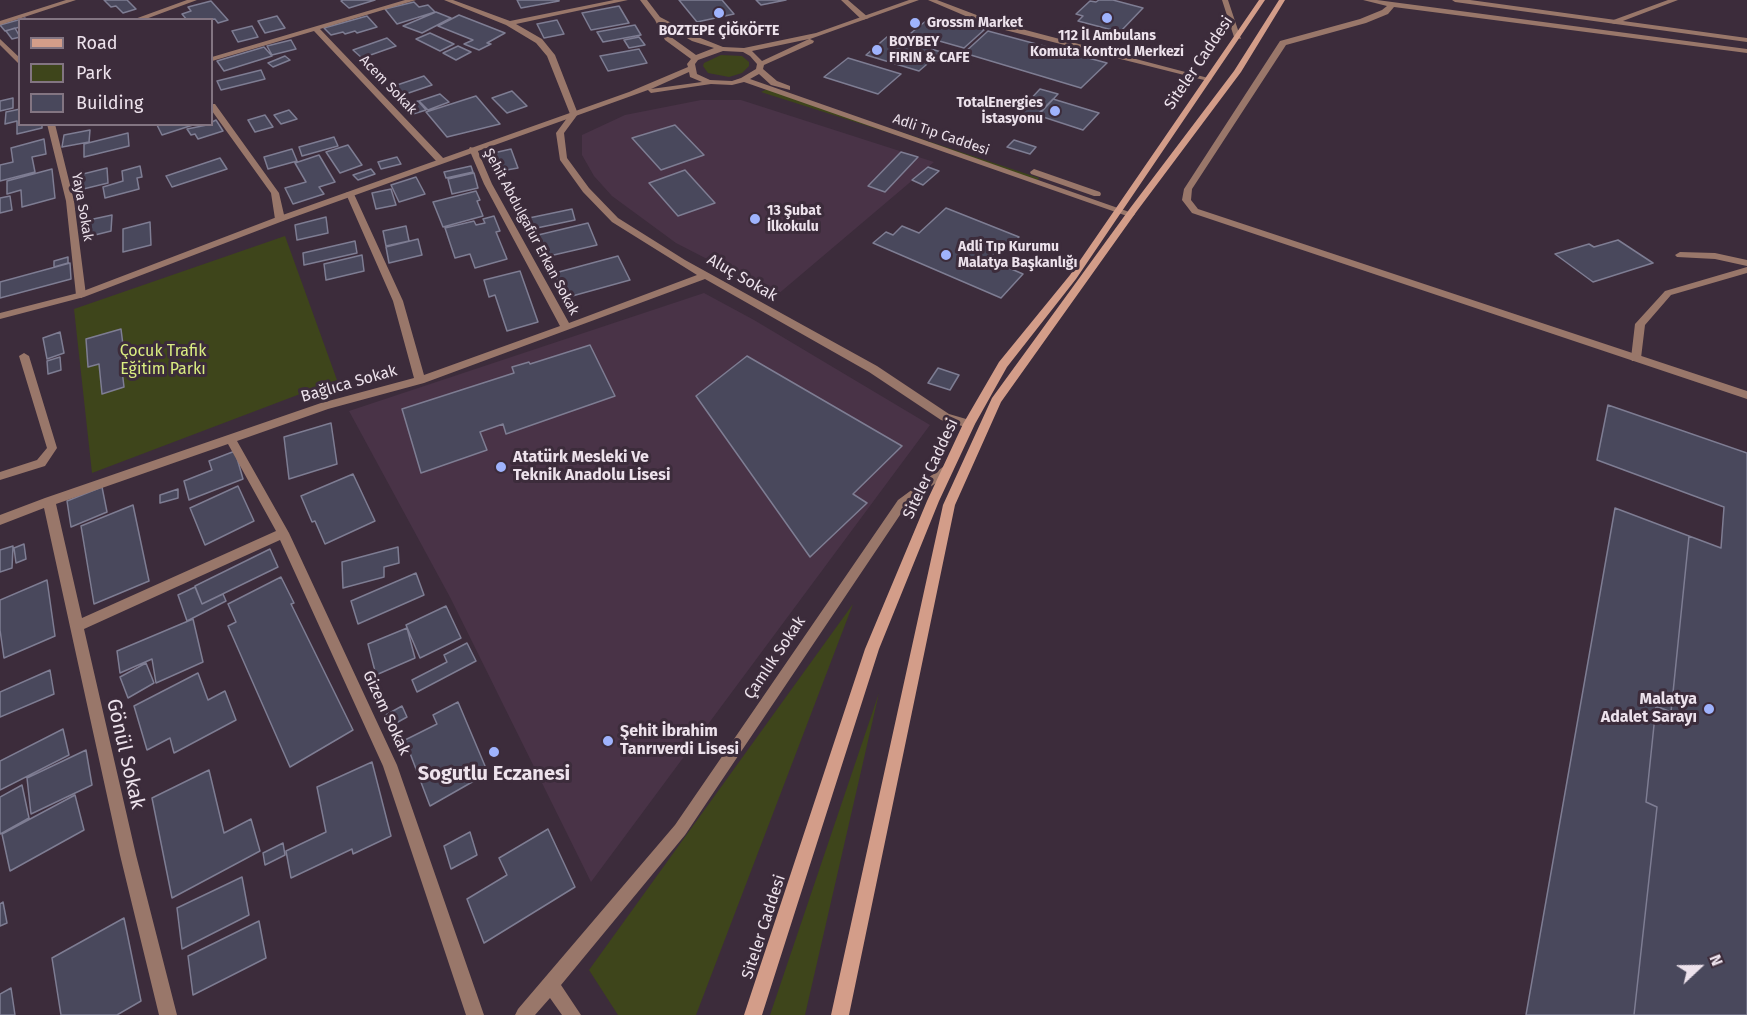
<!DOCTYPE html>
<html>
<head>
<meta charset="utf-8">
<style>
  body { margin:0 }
  #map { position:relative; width:1747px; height:1015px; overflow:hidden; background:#3c2c3b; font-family:"Fira Sans",sans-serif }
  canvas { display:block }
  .legend { position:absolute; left:18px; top:18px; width:195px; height:108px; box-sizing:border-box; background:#3c2c3b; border:2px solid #837582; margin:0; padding:8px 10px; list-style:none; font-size:18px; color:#ede2ec }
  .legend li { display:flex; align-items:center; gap:12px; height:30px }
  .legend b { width:30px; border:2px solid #837582 }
  .north { position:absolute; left:1669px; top:937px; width:60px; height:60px; -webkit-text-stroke:4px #3c2c3b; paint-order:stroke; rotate:68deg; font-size:16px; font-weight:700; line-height:24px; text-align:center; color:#ede2ec }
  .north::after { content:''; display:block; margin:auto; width:21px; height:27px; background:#ede2ec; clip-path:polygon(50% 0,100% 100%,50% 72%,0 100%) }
</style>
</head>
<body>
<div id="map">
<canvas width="1747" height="1015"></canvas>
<ul class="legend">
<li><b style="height:8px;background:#d39d89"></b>Road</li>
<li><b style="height:16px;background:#3e451b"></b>Park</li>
<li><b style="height:16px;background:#49485c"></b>Building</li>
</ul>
<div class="north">N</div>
</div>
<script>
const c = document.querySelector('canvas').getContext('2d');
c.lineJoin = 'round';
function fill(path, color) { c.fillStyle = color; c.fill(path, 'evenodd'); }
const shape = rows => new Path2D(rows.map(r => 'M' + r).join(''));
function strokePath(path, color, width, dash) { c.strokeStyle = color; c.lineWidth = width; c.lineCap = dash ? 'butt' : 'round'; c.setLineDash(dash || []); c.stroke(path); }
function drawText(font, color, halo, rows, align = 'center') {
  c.font = font + ' "Fira Sans",sans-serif'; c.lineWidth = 6; c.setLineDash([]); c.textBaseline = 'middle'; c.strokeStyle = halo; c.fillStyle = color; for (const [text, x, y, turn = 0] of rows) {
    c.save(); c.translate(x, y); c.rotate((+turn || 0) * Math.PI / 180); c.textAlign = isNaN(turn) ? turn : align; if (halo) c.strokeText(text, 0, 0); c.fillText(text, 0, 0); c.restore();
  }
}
const built = shape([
  [701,100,741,100,934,162,777,295,676,243,612,196,594,176,582,155,582,135,625,115],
  [704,293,754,320,930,425,591,882,451,599,349,411]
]);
const green = shape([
  [721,55,742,56,749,62,749,66,742,73,729,77,708,73,703,66,704,63],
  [771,87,810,102,1039,178,1038,180,761,92],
  [285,236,337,380,92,473,74,309],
  [853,604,696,1015,618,1015,589,970],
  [879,693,805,1015,770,1015]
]);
const building = shape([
  [104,0,127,0,136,9,123,13,116,6,111,7,104,0],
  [343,0,375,0,349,8,341,1,343,0],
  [517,0,559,0,559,1,521,8,517,0],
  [679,0,722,0,734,14,697,22,679,0],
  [756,0,786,0,761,5,756,0],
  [1099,0,1113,0,1143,8,1120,32,1078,21,1083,16,1076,14,1090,1,1096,2,1099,0],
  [211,1,228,20,218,23,215,19,187,20,182,14,191,11,188,7,211,1],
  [414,2,419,7,428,5,435,12,397,24,385,9,414,2],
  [619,6,629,23,591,30,582,13,619,6],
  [436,12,451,18,422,33,403,26,436,12],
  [459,15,505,33,487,43,491,44,479,50,464,44,473,40,438,26,459,15],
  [277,16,285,28,265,33,258,21,277,16],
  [367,16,377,27,357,33,355,31,345,34,343,32,331,35,324,28,367,16],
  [932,16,984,30,964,48,911,33,932,16],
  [25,18,27,20,20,20,20,27,5,31,0,25,25,18],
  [557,20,564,34,544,38,537,24,557,20],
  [635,25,641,35,603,42,597,32,635,25],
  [252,26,258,37,238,42,232,31,252,26],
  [15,28,20,37,12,39,6,31,15,28],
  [988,31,1107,63,1081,88,964,53,988,31],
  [430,33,454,44,440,51,416,39,430,33],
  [888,36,941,52,919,71,866,55,888,36],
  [639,37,645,45,629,48,624,40,639,37],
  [387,38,396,46,362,58,353,50,387,38],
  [291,40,296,49,272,55,267,46,291,40],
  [458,46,471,52,456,60,443,53,458,46],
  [264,47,272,56,224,71,217,61,264,47],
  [639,49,647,63,608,71,600,56,639,49],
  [285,56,290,60,273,67,268,63,285,56],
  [848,58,901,74,878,94,824,77,848,58],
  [261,70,265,79,221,90,217,81,261,70],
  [424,76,432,85,394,98,385,89,424,76],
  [1040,89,1058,94,1031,123,1014,117,1040,89],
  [512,91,527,106,507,113,492,98,512,91],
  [440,94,449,102,428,110,419,101,440,94],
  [476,96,500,124,447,137,426,112,476,96],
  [13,98,13,108,0,111,0,101,13,98],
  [1053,99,1099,113,1083,130,1037,115,1053,99],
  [418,101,426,110,410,115,402,107,418,101],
  [20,109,20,124,42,124,42,128,17,134,17,121,5,124,6,112,20,109],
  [289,110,297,119,281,124,274,115,289,110],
  [265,115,273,127,255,132,248,120,265,115],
  [216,120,223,131,198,139,195,134,191,135,187,129,212,124,212,122,216,120],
  [159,124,196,124,162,135,157,125,159,124],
  [675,125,704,155,661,170,632,138,675,125],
  [90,130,89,142,62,147,64,135,90,130],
  [128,133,129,146,84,157,84,144,128,133],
  [334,137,338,146,302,156,299,147,334,137],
  [44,139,46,154,32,157,35,172,0,181,0,165,13,162,11,148,44,139],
  [1014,140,1036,147,1030,154,1007,147,1014,140],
  [348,145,362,165,340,173,326,152,348,145],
  [292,149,297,161,268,169,264,157,292,149],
  [511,149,518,168,495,172,489,154,511,149],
  [901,152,918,157,885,192,868,186,901,152],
  [319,155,335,182,319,187,324,194,293,204,285,188,306,182,295,163,319,155],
  [397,157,401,164,381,169,378,162,397,157],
  [220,158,227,169,172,187,166,176,220,158],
  [140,166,142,177,137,178,139,189,105,198,103,187,123,181,122,171,140,166],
  [471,166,473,172,446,178,444,172,471,166],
  [928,167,939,171,923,185,912,180,928,167],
  [107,168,108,183,75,191,75,176,107,168],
  [52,169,55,198,22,207,21,190,7,194,7,181,52,169],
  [371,169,375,174,358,180,353,175,371,169],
  [685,170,715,203,678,216,649,183,685,170],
  [474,173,478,188,452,194,448,179,474,173],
  [416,177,425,194,399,202,391,185,416,177],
  [391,189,396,205,376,209,372,193,391,189],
  [476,191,480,200,477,201,483,216,443,227,433,202,476,191],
  [10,196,12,210,0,213,0,198,10,196],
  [946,208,1019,237,1006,250,999,248,988,259,1023,274,1001,298,873,243,886,232,893,235,902,226,919,233,946,208],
  [572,209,575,220,532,229,529,218,572,209],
  [112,215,111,231,83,238,84,221,112,215],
  [494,216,500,231,496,232,507,259,475,268,470,254,455,258,445,228,474,221,476,225,485,223,483,219,494,216],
  [326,217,328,233,297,240,295,225,326,217],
  [150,222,151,245,123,252,123,229,150,222],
  [588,223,597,245,545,257,538,235,588,223],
  [406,226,409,241,386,246,383,231,406,226],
  [418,239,422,255,389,263,386,247,418,239],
  [1618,240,1653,263,1593,282,1555,254,1589,244,1594,247,1618,240],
  [355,241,357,253,304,265,303,253,355,241],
  [362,255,364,271,326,280,324,264,362,255],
  [618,256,630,280,565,298,555,273,618,256],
  [68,257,68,263,54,267,54,261,68,257],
  [70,263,71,279,0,298,0,282,70,263],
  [520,271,538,322,507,331,495,295,489,297,484,280,520,271],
  [121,329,126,369,122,370,124,387,102,394,99,364,88,367,86,339,121,329],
  [60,332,64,353,47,359,43,338,60,332],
  [590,345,615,396,506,434,503,424,480,432,487,450,421,473,402,409,514,373,512,367,529,362,530,364,590,345],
  [747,356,902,446,853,494,867,503,810,557,696,396,747,356],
  [60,357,61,370,48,374,47,361,60,357],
  [938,368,959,375,950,390,928,383,938,368],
  [1608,405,1747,453,1747,1015,1634,1015,1657,807,1646,802,1656,706,1671,712,1689,536,1721,548,1724,507,1597,460,1608,405],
  [331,423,337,464,289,479,284,437,331,423],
  [235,451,243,479,189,500,184,481,212,470,209,461,235,451],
  [353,474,375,521,325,544,315,521,312,522,301,496,353,474],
  [238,486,254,521,205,545,190,508,238,486],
  [102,487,107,512,71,527,67,501,102,487],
  [178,489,178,498,160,503,160,495,178,489],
  [133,505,149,581,94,604,81,526,133,505],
  [1615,508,1689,536,1671,712,1656,706,1646,802,1657,807,1634,1015,1526,1015,1615,508],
  [24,544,26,559,16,563,14,548,24,544],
  [13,546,12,568,0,572,0,550,13,546],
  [398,547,399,563,384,567,384,577,343,588,342,562,398,547],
  [270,549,278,567,202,604,195,586,270,549],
  [416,573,424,595,358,624,351,601,416,573],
  [281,577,294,603,291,604,353,730,290,767,228,626,236,622,228,604,281,577],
  [47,580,55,636,4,658,0,630,0,600,47,580],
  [195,587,202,604,223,594,226,601,187,621,178,595,195,587],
  [446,606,461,638,420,658,406,625,446,606],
  [193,619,203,662,156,683,152,659,120,673,117,651,193,619],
  [407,628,415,658,376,675,368,644,407,628],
  [467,643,476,661,417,692,412,680,447,662,444,655,467,643],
  [146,663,154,683,128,698,120,677,146,663],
  [50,670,54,694,0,717,0,692,50,670],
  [198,673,208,700,225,691,236,720,174,753,170,738,147,750,134,706,198,673],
  [458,702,488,773,430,806,405,740,437,724,433,715,458,702],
  [402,706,407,717,389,727,384,716,402,706],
  [63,729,69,755,0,790,0,761,63,729],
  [86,750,92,785,31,814,27,778,86,750],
  [372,762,391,836,353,854,352,849,291,878,286,851,326,832,317,787,372,762],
  [209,770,224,833,251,819,260,851,172,898,152,798,209,770],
  [22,785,29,818,0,834,0,797,22,785],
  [75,795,84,830,10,871,2,834,75,795],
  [548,829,575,887,484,943,467,899,507,875,499,858,548,829],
  [470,832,477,855,451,869,444,846,470,832],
  [283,843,285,855,265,865,263,853,283,843],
  [242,877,249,915,182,949,177,908,242,877],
  [3,902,7,923,0,926,0,904,3,902],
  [124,918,141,1001,117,1015,61,1015,52,958,124,918],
  [259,921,266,958,193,995,188,956,259,921],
  [11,988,15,1015,0,1015,0,994,11,988]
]);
const service = shape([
  [24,353,29,356,57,448,45,466,0,480,0,472,37,460,47,448,19,356,24,353]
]);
const minor = shape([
  [66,0,76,0,0,25,0,21,66,0],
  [187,0,197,0,143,20,132,20,187,0],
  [405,0,416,0,320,29,444,159,444,163,438,163,314,31,212,61,212,57,405,0],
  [444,0,453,0,510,21,614,0,628,0,516,24,542,39,555,55,578,114,564,133,567,158,589,188,618,218,685,260,877,366,949,414,973,421,975,424,969,428,941,420,869,372,705,279,424,383,328,409,237,441,289,533,397,765,484,1015,466,1015,383,766,280,540,84,629,136,855,177,1015,159,1015,120,855,44,508,0,525,0,515,45,498,321,403,414,378,393,301,346,194,347,192,353,192,354,194,403,301,424,375,560,326,484,184,469,149,470,147,477,149,492,184,569,323,697,275,612,222,583,192,560,160,556,133,570,114,547,56,536,43,506,25,444,0],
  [228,444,276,531,82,618,56,504,228,444],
  [841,0,848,0,869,18,862,20,841,0],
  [928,0,937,0,995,22,1212,79,1208,81,989,26,928,0],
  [1222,0,1228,0,1241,39,1234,37,1222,0],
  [1668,0,1678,0,1615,24,1608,22,1668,0],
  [0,39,20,58,20,65,0,45,0,39],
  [212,104,215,104,279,193,285,219,283,221,277,221,275,219,271,193,212,111,212,104],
  [47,124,55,124,74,201,86,295,81,298,76,295,66,201,47,124],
  [1680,252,1715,253,1747,260,1747,266,1715,259,1677,257,1675,255,1680,252],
  [1747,267,1747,273,1671,295,1645,325,1641,358,1640,361,1632,361,1631,358,1635,324,1665,291,1747,267],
  [947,464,951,465,953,468,951,471,906,506,685,835,561,985,581,1015,562,1015,550,998,535,1015,515,1015,518,1009,675,825,898,500,947,464]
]);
const tertiary = shape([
  [640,0,647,0,660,17,698,37,723,47,744,48,816,33,909,0,919,0,810,39,814,41,813,43,764,65,763,69,777,81,790,86,790,90,771,85,759,74,750,79,1135,214,1133,216,1127,216,744,82,732,85,711,84,651,93,648,90,283,221,84,297,0,319,0,313,78,293,277,217,629,92,688,67,687,64,691,59,665,40,655,20,640,0],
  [665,25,692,41,714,48,696,55,671,37,665,25],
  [809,39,762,61,752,51,809,39],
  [723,51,743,52,750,56,757,64,756,69,741,78,732,81,710,80,697,74,695,64,698,60,723,51],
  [689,72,690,77,702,82,651,89,689,72],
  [1363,0,1377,0,1747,49,1747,53,1394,7,1388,14,1366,23,1286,45,1192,189,1191,200,1198,209,1747,391,1747,399,1192,213,1182,200,1184,189,1280,41,1360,19,1382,10,1387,6,1363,0],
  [1452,0,1470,0,1747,38,1747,42,1455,2,1452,0],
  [1034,169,1100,192,1101,194,1100,196,1094,196,1031,174,1030,172,1034,169]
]);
const secondary = shape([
  [1259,0,1265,0,1076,279,1007,367,975,424,939,501,879,649,762,1015,744,1015,865,649,927,501,963,424,999,362,1070,275,1259,0],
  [1279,0,1285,0,1241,72,1137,211,1001,402,955,505,849,1015,831,1015,943,505,992,398,1131,207,1234,71,1279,0]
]);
const markers = [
  [719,13,6,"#9fb3fd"],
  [1107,18,6,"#9fb3fd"],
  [915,23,6,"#9fb3fd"],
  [877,50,6,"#9fb3fd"],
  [1055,111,6,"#9fb3fd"],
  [755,219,6,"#9fb3fd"],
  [946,255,6,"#9fb3fd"],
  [501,467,6,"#9fb3fd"],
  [1709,709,6,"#9fb3fd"],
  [608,741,6,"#9fb3fd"],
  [494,752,6,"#9fb3fd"]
];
const farPoinames = [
  ["Grossm Market",927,23],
  ["BOZTEPE ÇİĞKÖFTE",719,31,"center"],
  ["112 İl Ambulans",1107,36,"center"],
  ["Komuta Kontrol Merkezi",1107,52,"center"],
  ["BOYBEY",889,42],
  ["FIRIN & CAFE",889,58],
  ["TotalEnergies",1043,103,"right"],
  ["İstasyonu",1043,119,"right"],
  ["13 Şubat",767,211],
  ["İlkokulu",767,227],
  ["Adli Tıp Kurumu",958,247],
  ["Malatya Başkanlığı",958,263]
];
const farStreetnames = [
  ["Acem Sokak",388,85,46],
  ["Adli Tıp Caddesi",941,135,19],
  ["Yaya Sokak",82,207,80],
  ["Şehit Abdulgafur Erkan Sokak",531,232,62]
];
const streetNames = [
  ["Siteler Caddesi",1199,63,-56],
  ["Aluç Sokak",742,278,30],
  ["Bağlıca Sokak",349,384,-16],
  ["Siteler Caddesi",931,469,-65],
  ["Çamlık Sokak",775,658,-56],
  ["Gizem Sokak",386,713,65],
  ["Siteler Caddesi",764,927,-72]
];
const parkNames = [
  ["Çocuk Trafik",163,352],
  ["Eğitim Parkı",163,370]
];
const poiNames = [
  ["Atatürk Mesleki Ve",513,458],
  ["Teknik Anadolu Lisesi",513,476],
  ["Malatya",1697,700,"right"],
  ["Adalet Sarayı",1697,718,"right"],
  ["Şehit İbrahim",620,732],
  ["Tanrıverdi Lisesi",620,750]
];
const nearStreetnames = [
  ["Gönül Sokak",125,754,77]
];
const nearPoinames = [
  ["Sogutlu Eczanesi",494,774]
];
fill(built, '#493347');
fill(green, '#3e451b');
fill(building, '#49485c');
strokePath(building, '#7e7d93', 1.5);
fill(service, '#99776a');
fill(minor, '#99776a');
fill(tertiary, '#99776a');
fill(secondary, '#d39d89');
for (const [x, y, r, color] of markers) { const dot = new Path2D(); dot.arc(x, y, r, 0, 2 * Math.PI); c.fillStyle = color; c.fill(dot); strokePath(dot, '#3c2c3b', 2); }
drawText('bold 14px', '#ede2ec', '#3c2c3b', farPoinames, 'left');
drawText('14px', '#ede2ec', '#3c2c3b', farStreetnames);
drawText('16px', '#ede2ec', '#3c2c3b', streetNames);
drawText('16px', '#daed81', '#3c2c3b', parkNames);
drawText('bold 16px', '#ede2ec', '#3c2c3b', poiNames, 'left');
drawText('20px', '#ede2ec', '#3c2c3b', nearStreetnames);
drawText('bold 20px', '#ede2ec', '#3c2c3b', nearPoinames);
</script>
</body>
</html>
